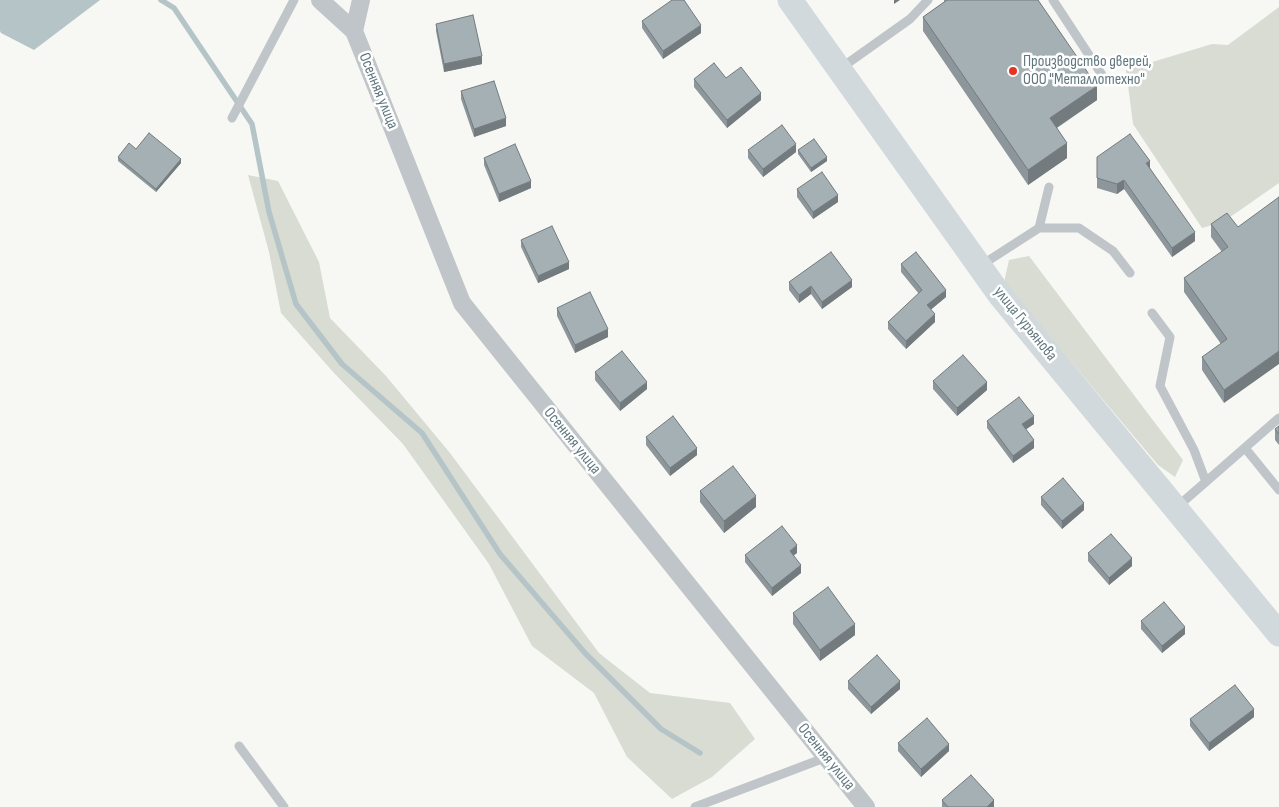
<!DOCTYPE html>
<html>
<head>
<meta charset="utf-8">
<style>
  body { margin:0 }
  canvas { display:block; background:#f7f7f4 }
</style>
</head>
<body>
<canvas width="1279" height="807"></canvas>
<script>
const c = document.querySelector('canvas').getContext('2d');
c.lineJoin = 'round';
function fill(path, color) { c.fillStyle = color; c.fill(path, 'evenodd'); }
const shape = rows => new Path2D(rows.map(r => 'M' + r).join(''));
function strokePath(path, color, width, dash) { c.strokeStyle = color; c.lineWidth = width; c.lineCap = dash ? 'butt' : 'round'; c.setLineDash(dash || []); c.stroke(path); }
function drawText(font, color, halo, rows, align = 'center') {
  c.font = font + ' "Sofia Sans Condensed",sans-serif'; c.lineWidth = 5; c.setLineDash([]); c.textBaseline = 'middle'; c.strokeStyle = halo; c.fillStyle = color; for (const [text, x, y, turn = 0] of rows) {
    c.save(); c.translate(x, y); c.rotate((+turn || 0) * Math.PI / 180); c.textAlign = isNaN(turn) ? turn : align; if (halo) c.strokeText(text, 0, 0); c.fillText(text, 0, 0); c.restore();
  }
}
const green = shape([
  [1279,7,1279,183,1223,222,1202,228,1133,124,1126,70,1212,44,1228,45],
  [248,175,278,181,319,262,330,318,386,376,450,453,599,653,650,693,730,703,755,739,712,777,672,799,627,757,594,693,532,646,489,564,403,444,334,373,281,313,269,252],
  [1029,256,1183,460,1175,477,1158,465,1004,282,1009,260]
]);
const water = shape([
  [0,0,100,0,34,50,1,33,0,31]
]);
const stream = shape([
  [161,0,174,8,252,124,269,212,296,304,342,364,422,433,500,554,585,653,661,729,700,753]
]);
const lane = shape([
  [1053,0,1106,81],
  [841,68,910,19,928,0],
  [232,118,294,0],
  [1039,228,1049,187],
  [980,266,1039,228,1079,228,1113,251,1130,273],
  [1152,313,1170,337,1160,386,1194,450,1206,482],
  [1245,448,1279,490],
  [1177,507,1279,418],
  [239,746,284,807],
  [695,807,827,757]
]);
const street = shape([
  [320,0,354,31,462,303,866,807],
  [354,31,361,0]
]);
const secondary = shape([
  [790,0,1000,295,1279,634]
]);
const wall = shape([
  [944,0,1038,0,1097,100,1057,128,1067,158,1028,185,923,31,923,17,944,2],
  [642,21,701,33,663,59,642,28],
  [436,24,482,64,444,72,436,31],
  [726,78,761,100,727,128,694,87,694,79],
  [461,91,506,126,474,137,461,99],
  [136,149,181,163,156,192,118,161,118,157],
  [748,150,796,152,763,177,748,158],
  [798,150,827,161,811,172,798,154],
  [1097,157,1150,168,1195,241,1172,257,1124,189,1117,194,1097,188],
  [484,158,531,188,499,202,484,165],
  [797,189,838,202,813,219,797,197],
  [1211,224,1238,227,1224,403,1202,370,1202,357,1221,344,1184,292,1184,278,1222,252,1211,237],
  [521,240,569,269,538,283,521,247],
  [901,264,946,297,930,310,935,322,906,349,888,329,888,322,919,294,901,272],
  [789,282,852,287,822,309,811,294,799,303,789,290],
  [557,308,608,337,575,353,557,316],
  [595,372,647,389,620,411,595,380],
  [933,381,987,390,957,416,933,389],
  [987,421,1034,424,1026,429,1034,448,1013,463,987,428],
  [1279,426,1279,445,1275,440,1275,429],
  [646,437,697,455,670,476,646,445],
  [700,491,756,507,724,533,700,502],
  [1041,497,1084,510,1062,529,1041,505],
  [797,553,794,555,801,573,772,596,745,562,745,555],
  [1088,553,1132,566,1109,585,1088,561],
  [793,613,855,635,820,661,793,624],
  [1141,621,1185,634,1162,653,1141,629],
  [848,681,900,689,871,714,848,689],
  [1254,717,1209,751,1190,726,1190,719],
  [898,743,949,751,921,777,898,751],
  [942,800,994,807,942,807]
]);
const shadedWall = shape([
  [894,0,900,0,894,4],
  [701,25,701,33,663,59,663,51],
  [482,56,482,64,444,72,444,64],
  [1097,86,1097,100,1050,132,1050,118],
  [761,93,761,100,727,128,727,120],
  [506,118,506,126,474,137,474,129],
  [1067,143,1067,158,1028,185,1028,170],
  [796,144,796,152,763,177,763,169],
  [827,157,827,161,811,172,811,168],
  [181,159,181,163,156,192,156,189],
  [1150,161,1150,170,1146,163],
  [1124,180,1124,189,1117,194,1117,184],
  [531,181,531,188,499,202,499,194],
  [838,195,838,202,813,219,813,212],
  [1195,232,1195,241,1172,257,1172,248],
  [569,262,569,269,538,283,538,276],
  [852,280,852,287,822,309,822,302],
  [811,286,811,294,799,303,799,295],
  [946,290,946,297,927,313,927,305],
  [935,314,935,322,906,349,906,341],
  [608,329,608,337,575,353,575,345],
  [1279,351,1279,364,1224,403,1224,390],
  [647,382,647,389,620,411,620,403],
  [987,382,987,390,957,416,957,408],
  [1034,416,1034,424,1022,432,1022,424],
  [1034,440,1034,448,1013,463,1013,456],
  [697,448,697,455,670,476,670,468],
  [756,496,756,507,724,533,724,521],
  [1084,503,1084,510,1062,529,1062,521],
  [797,545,797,553,790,558,790,551],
  [1132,558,1132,566,1109,585,1109,578],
  [801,565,801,573,772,596,772,588],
  [855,624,855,635,820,661,820,650],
  [1185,627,1185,634,1162,653,1162,646],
  [900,681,900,689,871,714,871,707],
  [1254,709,1254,717,1209,751,1209,743],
  [949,744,949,751,921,777,921,769],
  [994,800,994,807,987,807]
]);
const building = shape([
  [672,0,684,0,701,25,663,51,642,21,672,0],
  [947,0,1038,0,1097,86,1050,118,1067,143,1028,170,923,17,947,0],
  [473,15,482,56,444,64,436,24,473,15],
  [714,63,726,78,741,67,761,93,727,120,694,79,714,63],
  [494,81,506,118,474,129,461,91,494,81],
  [782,125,796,144,763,169,748,150,782,125],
  [149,133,181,159,156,189,118,157,129,143,136,149,149,133],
  [1130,134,1150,161,1146,163,1195,232,1172,248,1124,180,1117,184,1097,178,1097,157,1130,134],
  [814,139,827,157,811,168,798,150,814,139],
  [515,144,531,181,499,194,484,158,515,144],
  [822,172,838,195,813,212,797,189,822,172],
  [1279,197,1279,351,1224,390,1202,357,1227,339,1184,278,1228,247,1211,224,1227,213,1238,227,1279,197],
  [552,226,569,262,538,276,521,240,552,226],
  [831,252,852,280,822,302,811,286,799,295,789,282,831,252],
  [916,252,946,290,927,305,935,314,906,341,888,322,922,290,901,264,916,252],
  [590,292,608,329,575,345,557,308,590,292],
  [622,351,647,382,620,403,595,372,622,351],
  [963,355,987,382,957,408,933,381,963,355],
  [1019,397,1034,416,1022,424,1034,440,1013,456,987,421,1019,397],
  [673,416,697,448,670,468,646,437,673,416],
  [1279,426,1279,434,1275,429,1279,426],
  [733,466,756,496,724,521,700,491,733,466],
  [1063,478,1084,503,1062,521,1041,497,1063,478],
  [782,526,797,545,790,551,801,565,772,588,745,555,782,526],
  [1111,534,1132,558,1109,578,1088,553,1111,534],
  [828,587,855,624,820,650,793,613,828,587],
  [1164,602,1185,627,1162,646,1141,621,1164,602],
  [877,655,900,681,871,707,848,681,877,655],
  [1235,685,1254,709,1209,743,1190,719,1235,685],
  [927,718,949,744,921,769,898,743,927,718],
  [971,775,994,800,987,807,948,807,942,800,971,775]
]);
const markers = [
  [1013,71,5,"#e73324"]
];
const poiNames = [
  ["Производство дверей,",1023,62],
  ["ООО \"Металлотехно\"",1023,80]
];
const streetNames = [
  ["Осенняя улица",378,91,68],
  ["улица Гурьянова",1025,324,51],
  ["Осенняя улица",572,441,51],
  ["Осенняя улица",826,757,51]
];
fill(green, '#d8dcd3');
fill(water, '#b5c5c7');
strokePath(stream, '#b5c5c7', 5.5);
strokePath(lane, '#bfc5c8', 9);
strokePath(street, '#bfc5c8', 18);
strokePath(secondary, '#d2d9dc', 25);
fill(wall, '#8d979b');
fill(shadedWall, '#737b7e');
fill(building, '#a4b0b4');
strokePath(building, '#737b7e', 1);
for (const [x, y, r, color] of markers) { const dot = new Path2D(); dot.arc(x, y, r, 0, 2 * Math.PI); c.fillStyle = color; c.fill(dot); strokePath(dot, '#fff', 2); }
drawText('16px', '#617780', '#fff', poiNames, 'left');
drawText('16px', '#617780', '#fff', streetNames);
</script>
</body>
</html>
